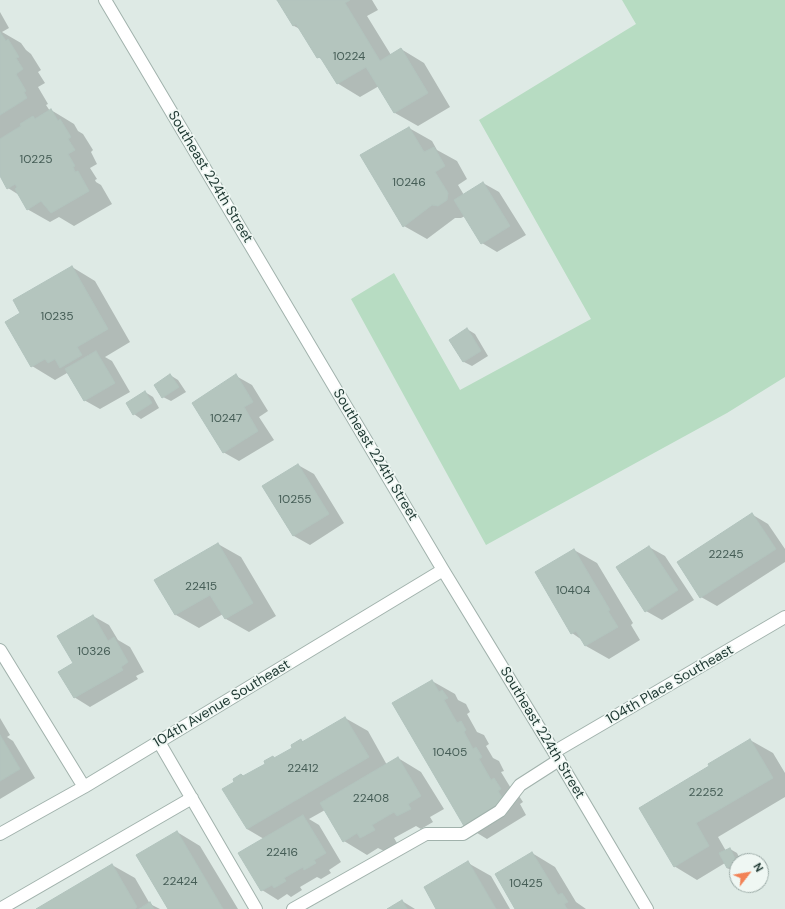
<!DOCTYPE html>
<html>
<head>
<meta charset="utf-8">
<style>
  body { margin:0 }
  #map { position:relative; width:785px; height:909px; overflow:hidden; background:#deeae5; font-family:"DM Sans",sans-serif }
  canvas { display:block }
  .north { position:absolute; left:729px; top:853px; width:40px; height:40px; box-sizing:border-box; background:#eff7f3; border:1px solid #9caba7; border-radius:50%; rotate:59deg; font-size:11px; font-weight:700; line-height:16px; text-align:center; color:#203a34 }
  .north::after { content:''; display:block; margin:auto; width:14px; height:18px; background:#f28255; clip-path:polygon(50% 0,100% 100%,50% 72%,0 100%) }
</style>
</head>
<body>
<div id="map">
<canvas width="785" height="909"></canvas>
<div class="north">N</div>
</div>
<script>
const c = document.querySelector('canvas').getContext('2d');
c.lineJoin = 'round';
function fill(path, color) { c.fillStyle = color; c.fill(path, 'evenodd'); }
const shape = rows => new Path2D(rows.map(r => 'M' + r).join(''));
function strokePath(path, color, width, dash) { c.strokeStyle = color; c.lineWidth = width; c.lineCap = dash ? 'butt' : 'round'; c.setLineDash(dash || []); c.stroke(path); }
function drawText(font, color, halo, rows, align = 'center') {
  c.font = font + ' "DM Sans",sans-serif'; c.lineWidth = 3.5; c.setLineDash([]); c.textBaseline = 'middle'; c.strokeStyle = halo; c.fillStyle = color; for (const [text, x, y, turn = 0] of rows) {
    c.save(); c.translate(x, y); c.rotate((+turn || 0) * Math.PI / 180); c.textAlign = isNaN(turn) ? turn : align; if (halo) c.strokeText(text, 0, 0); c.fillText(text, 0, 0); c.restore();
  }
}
const green = shape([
  [622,0,785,0,785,377,727,413,486,545,351,299,394,273,460,390,591,319,479,120,636,24]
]);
const shadow = shape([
  [278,0,372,0,378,10,367,16,391,55,401,49,424,63,450,107,418,126,395,113,379,86,360,97,337,83,323,60,318,57,300,29,294,26],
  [0,12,9,28,2,32,21,43,26,50,31,54,41,70,38,72,45,83,38,87,48,104,46,105,50,111,51,110,74,124,78,131,83,134,93,150,91,152,97,164,90,168,97,179,95,180,96,182,101,185,112,204,74,226,59,217,50,222,27,209,19,195,8,188,0,174],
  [409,128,432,141,437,150,457,161,467,179,458,185,464,195,483,183,499,192,526,235,497,252,482,243,465,216,461,218,455,218,427,239,404,226],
  [72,267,95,281,130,342,105,357,112,361,130,392,100,409,84,400,70,375,67,373,55,380,32,366,6,322,22,313],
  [467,329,475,334,488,356,472,366,464,362,450,340],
  [170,375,178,380,186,392,171,401,163,397],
  [236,376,252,385,268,411,259,417,274,440,239,461,223,452],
  [145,392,153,397,159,408,141,419,134,414],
  [298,465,314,474,344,523,310,545,294,536,263,487],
  [753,515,768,524,785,549,785,562,717,606,701,597],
  [218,544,241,557,276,616,249,632,226,619,223,614,199,628,176,615,156,581],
  [649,547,665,556,694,600,662,620,646,611],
  [574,550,597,563,633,623,631,625,640,640,609,659,586,646,582,640,572,633],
  [93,616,109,625,118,640,130,647,144,672,136,676,138,679,90,707,74,697],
  [432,681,455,694,458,700,466,704,470,712,467,714,477,732,484,735,489,744,486,746,493,758,499,761,504,771,501,772,512,790,517,793,523,802,520,804,526,815,487,839,464,825],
  [0,718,10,735,7,737,13,741,35,778,0,799],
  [345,718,368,731,387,765,398,758,421,772,444,809,430,817,433,822,421,829,416,826,394,838,397,843,384,851,378,848,367,855,344,841,325,810,309,819,319,825,341,862,329,870,331,873,321,879,317,877,300,887,302,890,291,897,287,894,278,900,262,890,264,839,247,829,244,777,266,764,273,757,276,759,293,748,301,740,304,742],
  [750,740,773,753,785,773,785,797,718,837,726,851,730,849,737,853,741,861,737,861,737,871,735,872,727,868,725,863,697,880,674,866,711,766],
  [177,832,200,846,238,909,169,909],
  [532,853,555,867,576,902,586,909,517,909],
  [468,863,491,876,510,909,438,909],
  [112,865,135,878,150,904,160,909,38,909],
  [402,901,415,909,389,909]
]);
const building = shape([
  [277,0,350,0,345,3,380,61,401,48,428,93,394,113,366,67,337,84,320,57,317,58,296,24,293,26,277,0],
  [0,32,6,41,8,39,19,57,16,58,23,69,16,74,26,91,24,92,27,98,0,115,0,32],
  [51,109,58,121,60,119,71,137,68,139,75,150,68,154,75,166,73,167,75,172,78,171,89,191,51,213,41,201,27,210,15,189,17,187,15,184,7,189,0,176,0,139,21,126,20,124,33,116,35,119,51,109],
  [409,127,424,152,434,147,445,166,435,172,448,193,447,200,438,206,432,205,403,227,360,155,409,127],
  [483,182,510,226,481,244,454,200,483,182],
  [72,266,108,329,77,347,82,355,60,368,55,359,48,363,45,359,31,367,5,322,20,313,13,300,72,266],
  [467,328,481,351,463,362,449,340,467,328],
  [96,351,115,383,84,401,65,369,96,351],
  [170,374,179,387,162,398,154,385,170,374],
  [236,374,253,402,244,407,258,431,223,453,192,403,236,374],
  [145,391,152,403,133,415,126,403,145,391],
  [298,464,329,514,293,536,262,486,298,464],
  [752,513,776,549,700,598,677,562,752,513],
  [218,543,253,603,225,619,210,595,175,615,154,580,218,543],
  [649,546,678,590,645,612,616,567,649,546],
  [574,549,610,610,608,611,618,627,585,646,576,631,571,634,535,572,574,549],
  [93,615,108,641,114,637,128,662,121,667,123,670,74,698,58,672,73,663,57,636,93,615],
  [432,680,439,692,442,690,448,698,444,700,457,723,461,721,466,730,464,732,473,749,476,747,482,757,479,759,491,780,494,778,501,789,498,791,504,801,464,826,392,703,432,680],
  [345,717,369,757,247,829,222,789,234,782,233,779,241,774,243,776,265,764,264,761,273,756,274,758,292,748,291,745,301,739,302,742,345,717],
  [0,735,20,769,0,781,0,735],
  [750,739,773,778,696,823,709,846,674,867,639,808,709,766,708,764,750,739],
  [398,757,421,796,408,804,411,809,397,816,394,812,372,825,375,830,360,838,357,833,343,842,320,803,398,757],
  [303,815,326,853,314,860,316,863,304,870,303,867,284,878,286,881,274,888,272,885,261,891,238,853,303,815],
  [177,831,223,909,168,909,136,855,177,831],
  [730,848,737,863,727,868,719,853,730,848],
  [532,852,558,895,562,893,568,902,564,904,567,909,515,909,495,874,532,852],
  [468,861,496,909,436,909,424,887,468,861],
  [112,864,137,907,135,909,36,909,112,864],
  [402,900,407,909,387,909,402,900],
  [150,902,154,909,139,909,150,902]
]);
const lane = shape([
  [159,742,256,909],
  [0,909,192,798],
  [293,909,426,834,463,834,500,811,520,785,559,760]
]);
const street = shape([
  [105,0,443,570,554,752,647,909],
  [0,650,84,787],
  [554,752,785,617],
  [0,834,84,787,443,570]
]);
const numberNames = [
  ["10224",349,57],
  ["10225",36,160],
  ["10246",409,183],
  ["10235",57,317],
  ["10247",226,419],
  ["10255",295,500],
  ["22245",726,555],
  ["22415",201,587],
  ["10404",573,591],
  ["10326",94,652],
  ["10405",450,753],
  ["22412",303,769],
  ["22252",706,793],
  ["22408",371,799],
  ["22416",282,853],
  ["22424",180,882],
  ["10425",526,884]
];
const streetNames = [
  ["Southeast 224th Street",210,177,59],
  ["Southeast 224th Street",375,455,59],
  ["104th Place Southeast",670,685,-30],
  ["104th Avenue Southeast",222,704,-31],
  ["Southeast 224th Street",542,733,59]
];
fill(green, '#b7dcc2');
fill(shadow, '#0003');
fill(building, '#b4c5be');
strokePath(building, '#b1c3bd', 1);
strokePath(lane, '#a1b2ac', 14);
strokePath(street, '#a1b2ac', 14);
strokePath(lane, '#fff', 12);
strokePath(street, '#fff', 12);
drawText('12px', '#455d56', null, numberNames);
drawText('14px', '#203a34', '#eff7f3', streetNames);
</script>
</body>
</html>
